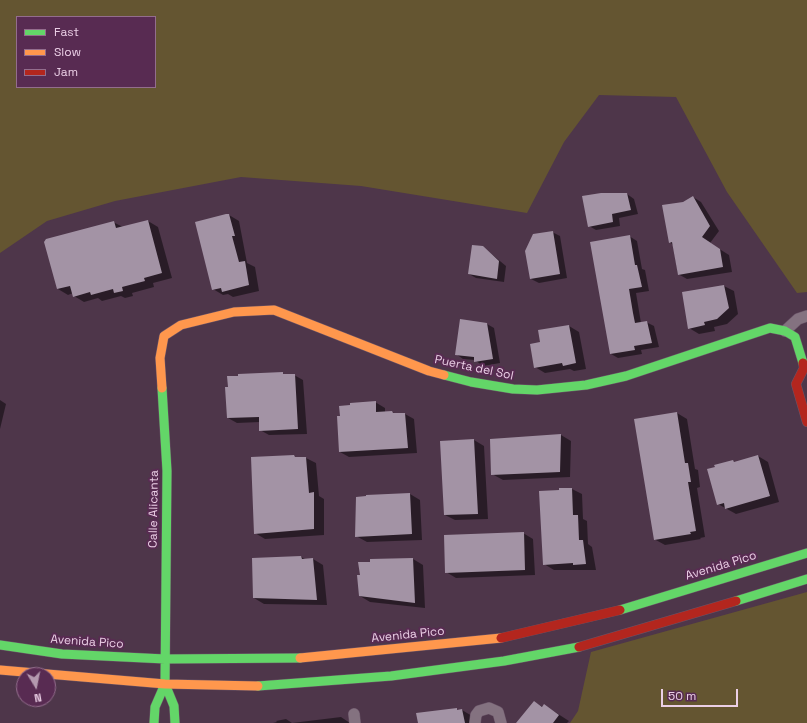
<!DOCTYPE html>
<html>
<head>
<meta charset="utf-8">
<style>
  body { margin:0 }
  #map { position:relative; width:807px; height:723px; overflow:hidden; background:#4e364a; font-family:"Space Grotesk",sans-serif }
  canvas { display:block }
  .legend { position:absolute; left:16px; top:16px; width:140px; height:72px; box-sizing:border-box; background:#582b52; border:1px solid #936d8d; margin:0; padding:5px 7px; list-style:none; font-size:12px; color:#ebcfe6 }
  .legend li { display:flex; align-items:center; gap:8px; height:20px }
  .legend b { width:20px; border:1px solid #936d8d }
  .north { position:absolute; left:16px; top:667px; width:40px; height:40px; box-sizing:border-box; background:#582b52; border:1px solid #936d8d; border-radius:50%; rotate:170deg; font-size:11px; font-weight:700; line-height:16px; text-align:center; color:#ebcfe6 }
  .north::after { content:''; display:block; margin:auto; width:14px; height:18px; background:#b499af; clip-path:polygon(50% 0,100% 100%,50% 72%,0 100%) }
  .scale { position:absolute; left:661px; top:689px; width:77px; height:18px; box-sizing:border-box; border:2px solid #ebcfe6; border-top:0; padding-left:5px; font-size:12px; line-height:14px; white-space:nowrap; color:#ebcfe6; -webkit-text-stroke:3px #582b52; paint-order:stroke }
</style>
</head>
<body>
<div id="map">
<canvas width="807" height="723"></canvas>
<ul class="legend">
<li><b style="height:5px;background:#63d668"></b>Fast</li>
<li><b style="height:5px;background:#ff974d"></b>Slow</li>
<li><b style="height:5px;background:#b3261e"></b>Jam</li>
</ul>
<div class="north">N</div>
<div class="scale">50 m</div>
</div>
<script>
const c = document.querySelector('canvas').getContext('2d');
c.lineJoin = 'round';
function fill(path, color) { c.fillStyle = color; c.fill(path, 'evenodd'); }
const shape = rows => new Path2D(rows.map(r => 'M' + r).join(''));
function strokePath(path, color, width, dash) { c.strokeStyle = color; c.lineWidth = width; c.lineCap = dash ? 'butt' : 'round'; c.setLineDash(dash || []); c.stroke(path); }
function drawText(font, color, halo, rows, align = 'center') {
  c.font = font + ' "Space Grotesk",sans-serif'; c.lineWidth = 4; c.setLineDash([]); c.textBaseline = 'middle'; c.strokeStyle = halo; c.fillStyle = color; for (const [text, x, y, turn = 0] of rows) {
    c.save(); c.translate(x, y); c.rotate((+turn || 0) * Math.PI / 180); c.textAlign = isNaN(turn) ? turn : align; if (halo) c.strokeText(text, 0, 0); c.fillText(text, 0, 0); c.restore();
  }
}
const green = shape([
  [0,0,807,0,807,292,797,293,727,192,676,97,599,95,564,142,527,213,361,186,241,177,115,201,47,221,0,253],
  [17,17,155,17,155,87,17,87],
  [807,592,807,723,570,723,578,711,591,652]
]);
const shadow = shape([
  [627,194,634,199,638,214,619,218,620,226,596,230,589,226],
  [693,197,701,202,719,231,710,243,729,255,732,272,687,279,678,274,673,245,670,242,683,203],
  [229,215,239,221,247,263,255,267,259,291,233,297,228,294,223,295,213,289],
  [148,221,158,227,172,278,153,283,154,287,132,293,133,296,125,298,121,296,102,301,98,298,84,302,74,296,73,293,68,295,58,289,113,222,123,227],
  [552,232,560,236,567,278,539,283,531,279],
  [629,236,637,241,642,269,645,270,649,291,636,293,641,323,646,322,654,326,659,347,641,350,642,354,618,358,611,354],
  [483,247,506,266,504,282,476,278,469,274],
  [724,286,734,291,738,314,727,324,714,327,715,331,699,334,689,328,683,293],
  [487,324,494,328,500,363,483,366,475,360,463,359,456,354],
  [569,326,579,332,586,369,574,371,570,369,545,373,535,367,541,343],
  [257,374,294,375,303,380,307,434,269,435,260,430,260,422,237,423,228,418,228,377],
  [0,400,6,404,0,429],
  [375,402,385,408,385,412,405,414,414,419,417,453,349,457,340,452,341,416],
  [677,413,687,419,695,469,698,470,700,487,697,488,705,537,700,538,701,539,665,545,654,539],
  [561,435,571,441,570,477,503,480,492,474],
  [474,440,484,446,488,519,455,520,445,515],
  [758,456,768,462,779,502,736,514,718,504,733,461,736,463],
  [306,458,316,463,319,496,324,499,324,535,265,539,255,533],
  [572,489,582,494,583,519,587,521,588,544,592,547,596,570,554,570,544,564,540,492],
  [410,494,420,500,422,540,367,542,356,536],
  [523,533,533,539,535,575,456,578,446,572],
  [301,557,305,559,313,559,323,565,327,605,264,604,254,598],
  [413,559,423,565,425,608,370,602,360,596,361,576,371,563],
  [534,702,543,707,544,705,569,721,567,723,518,723],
  [444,710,462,710,472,716,474,723,419,723],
  [341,717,350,723,292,723],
  [286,719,292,723,273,723,277,722,276,721]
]);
const building = shape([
  [601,193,627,193,631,210,612,214,613,222,588,227,582,196],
  [693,196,710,226,702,237,720,249,723,267,678,275,672,242,669,243,662,205,683,202],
  [226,214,229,214,235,236,232,236,239,262,245,261,249,285,222,292,221,288,212,290,195,222],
  [148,220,162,273,144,278,145,281,122,287,123,291,114,293,113,289,91,295,90,292,73,297,70,286,57,289,44,242,46,239,114,221,116,228],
  [553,231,560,274,530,279,525,251,533,234],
  [630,235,635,265,637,265,642,287,629,289,633,313,635,323,647,321,652,343,634,346,635,350,610,354,590,242],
  [472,245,483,246,499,261,497,279,468,274],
  [724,285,729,308,717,319,704,322,705,325,688,329,682,292],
  [460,319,487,323,493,359,474,362,474,357,455,355],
  [569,325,576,363,563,366,562,363,534,368,530,344,540,342,538,330],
  [283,372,283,374,295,374,298,429,259,431,259,417,227,418,225,387,228,387,227,376,238,376,238,374],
  [376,401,376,412,392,411,393,413,405,413,408,448,339,452,337,416,340,416,339,406,350,405,350,403],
  [677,412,685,463,688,463,691,482,688,482,696,531,690,532,691,534,654,540,634,419],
  [561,434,560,472,491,475,490,439],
  [474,439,478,514,444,515,440,441],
  [294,455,295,457,306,457,309,493,314,492,314,529,254,534,251,457],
  [758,455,770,496,725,509,724,503,717,505,707,469,715,467,714,465,733,460,734,462],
  [559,488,572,488,573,515,578,515,579,540,583,540,586,564,573,565,573,563,543,565,539,491,559,490],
  [410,493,412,534,355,537,356,497,366,496,366,495],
  [524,532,525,570,445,573,444,535],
  [301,556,302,559,313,558,317,600,253,598,252,558],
  [413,558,415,603,359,596,357,575,360,575,358,562,370,562,370,559],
  [534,701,542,707,544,704,559,715,553,723,516,723],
  [457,708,457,710,462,709,465,723,418,723,416,713]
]);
const street = shape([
  [785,331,798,319,807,316],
  [354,714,355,723],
  [475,723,476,715,479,711,489,708,498,712,501,723]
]);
const fast = shape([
  [444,375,471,382,513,389,537,390,586,385,626,376,770,328,785,331,795,337,803,363],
  [736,601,807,579],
  [620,610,807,553],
  [0,645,62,654,165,659,300,658],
  [165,684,174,706,175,723],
  [258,686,391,676,504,661,579,647],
  [154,723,155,707,165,684,167,471,162,388]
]);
const slow = shape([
  [162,388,160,358,164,336,181,325,234,312,274,310,429,371,444,375],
  [300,658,501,638],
  [0,670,165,684,258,686]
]);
const jam = shape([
  [803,363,804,368,796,384,807,422],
  [501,638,620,610],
  [579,647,736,601]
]);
const streetNames = [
  ["Puerta del Sol",474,368,12],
  ["Calle Alicanta",154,509,-89],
  ["Avenida Pico",721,566,-17],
  ["Avenida Pico",408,635,-6],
  ["Avenida Pico",87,642,4]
];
fill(green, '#645531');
fill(shadow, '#0007');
fill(building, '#a393a5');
strokePath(street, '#6a5467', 12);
strokePath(fast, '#6a5467', 10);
strokePath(slow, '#6a5467', 10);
strokePath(jam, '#6a5467', 10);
strokePath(street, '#847280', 11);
strokePath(fast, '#63d668', 9);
strokePath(slow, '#ff974d', 9);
strokePath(jam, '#b3261e', 9);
drawText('12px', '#ebcfe6', '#582b52', streetNames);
</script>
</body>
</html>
